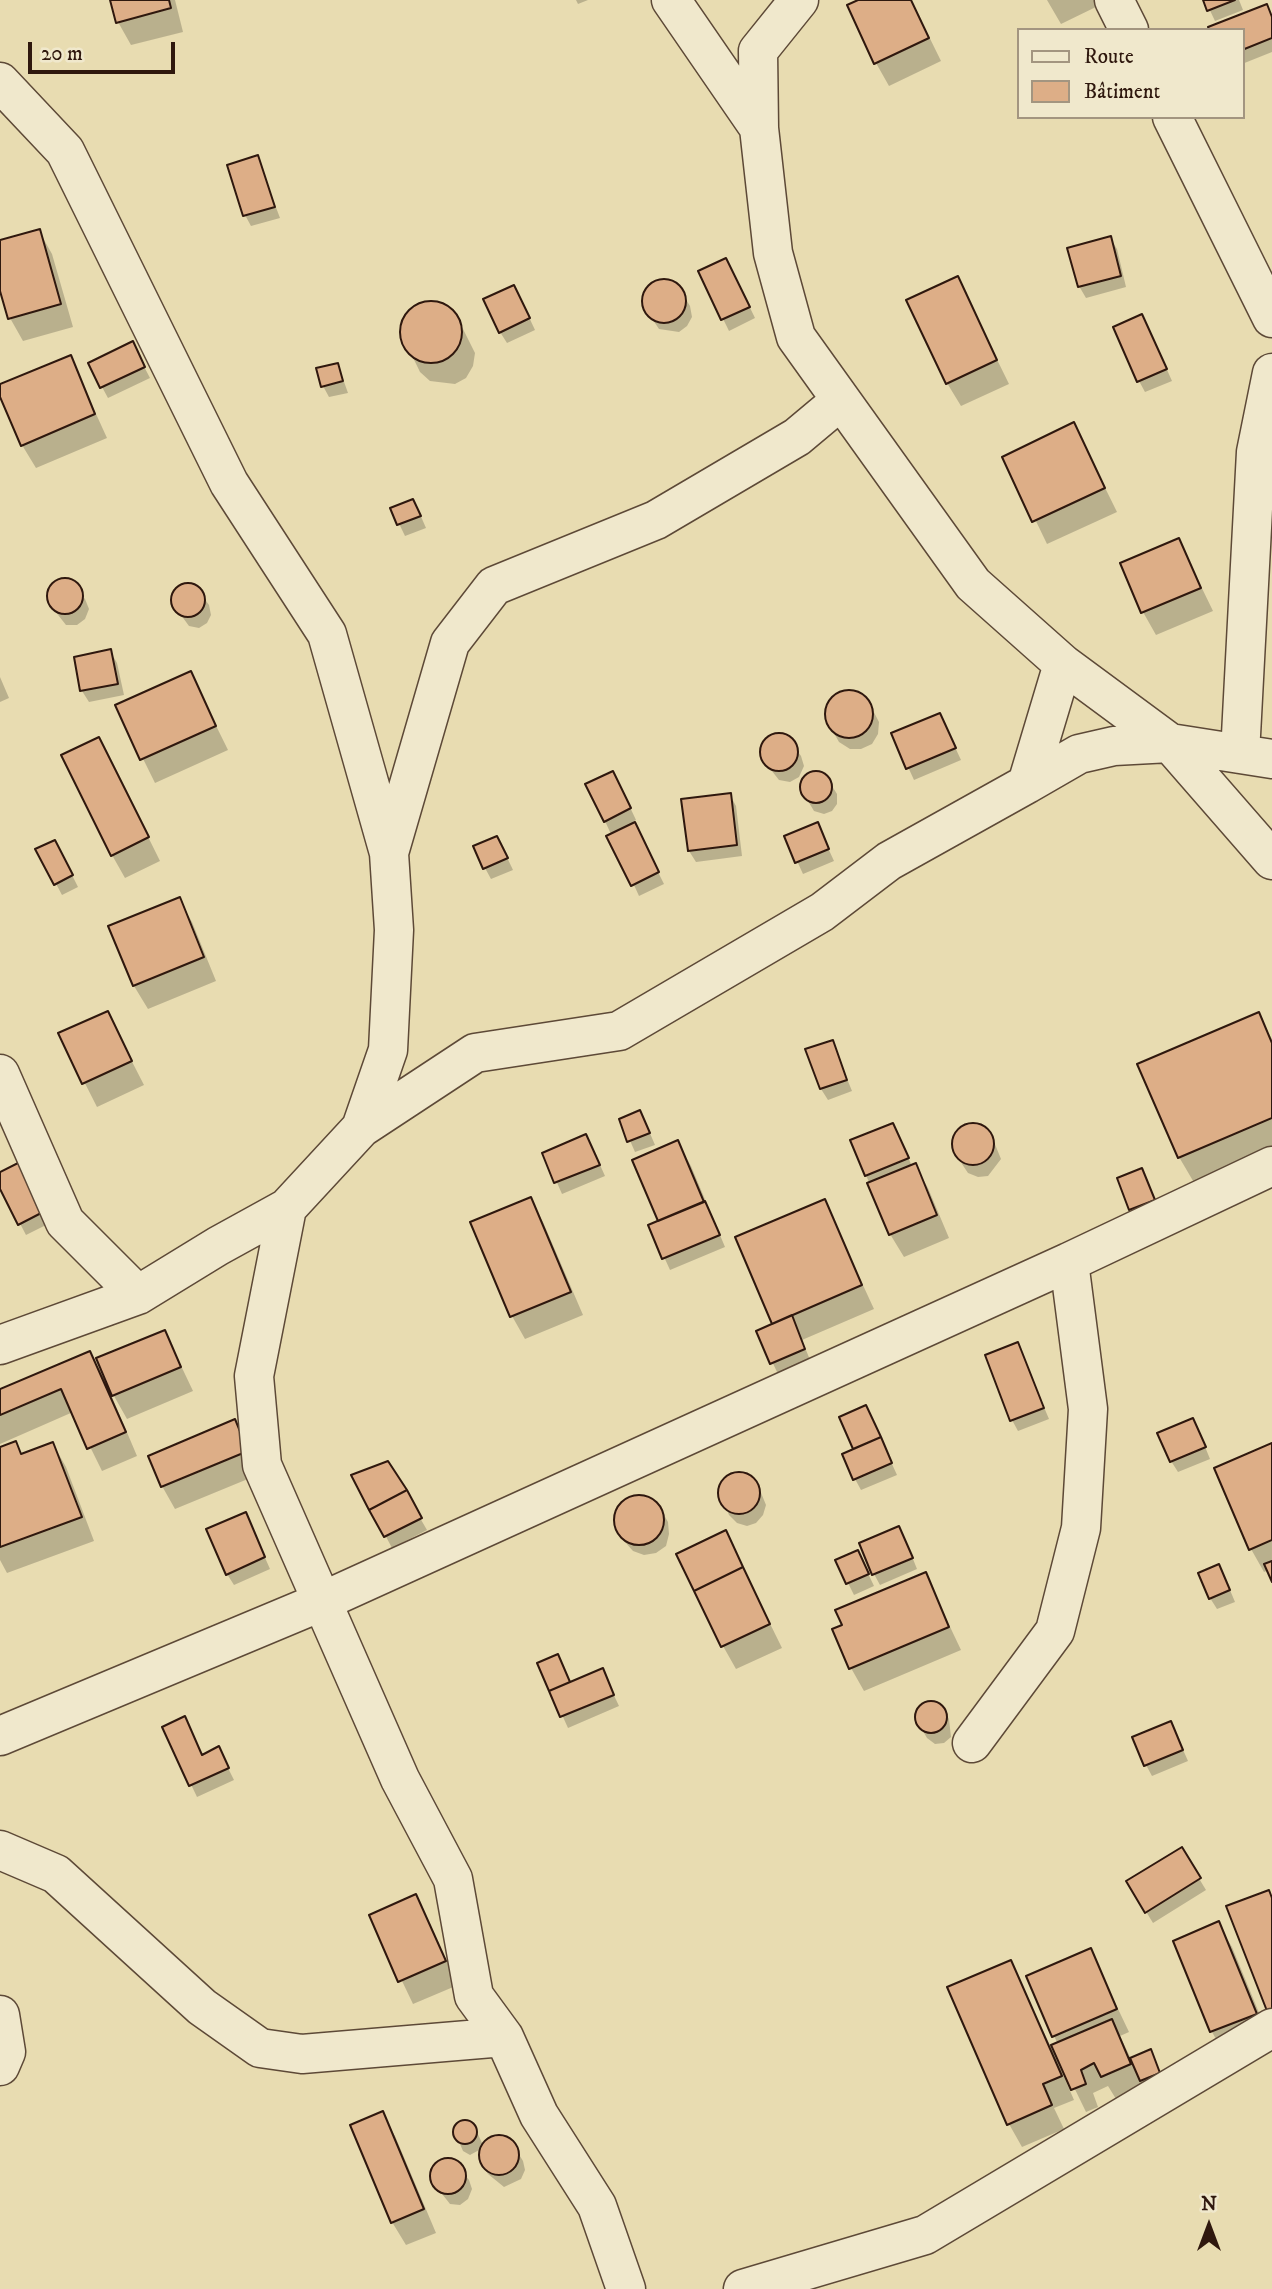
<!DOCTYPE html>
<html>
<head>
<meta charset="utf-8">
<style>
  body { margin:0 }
  #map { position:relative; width:1272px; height:2289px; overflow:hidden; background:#e8dcb1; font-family:"IM FELL DW Pica",serif }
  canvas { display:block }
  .legend { position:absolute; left:1017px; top:28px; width:228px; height:91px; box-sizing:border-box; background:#f0e8cc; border:2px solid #a39580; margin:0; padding:9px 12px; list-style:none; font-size:21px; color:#2f180e }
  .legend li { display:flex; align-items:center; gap:14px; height:35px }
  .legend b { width:35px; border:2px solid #a39580 }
  .north { position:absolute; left:1174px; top:2191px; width:70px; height:70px; -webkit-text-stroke:5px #f0e8cc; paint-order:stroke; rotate:0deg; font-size:19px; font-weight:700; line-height:28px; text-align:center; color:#2f180e }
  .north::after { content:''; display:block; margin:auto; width:24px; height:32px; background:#2f180e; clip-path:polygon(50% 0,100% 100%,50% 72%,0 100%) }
  .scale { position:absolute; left:28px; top:42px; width:147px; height:32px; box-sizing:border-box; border:4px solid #2f180e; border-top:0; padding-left:9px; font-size:21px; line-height:24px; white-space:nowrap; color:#2f180e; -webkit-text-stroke:5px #f0e8cc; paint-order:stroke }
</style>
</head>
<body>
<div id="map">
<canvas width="1272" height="2289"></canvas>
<ul class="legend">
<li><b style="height:9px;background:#f0e8cc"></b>Route</li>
<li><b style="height:19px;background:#ddae87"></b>Bâtiment</li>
</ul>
<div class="north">N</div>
<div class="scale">20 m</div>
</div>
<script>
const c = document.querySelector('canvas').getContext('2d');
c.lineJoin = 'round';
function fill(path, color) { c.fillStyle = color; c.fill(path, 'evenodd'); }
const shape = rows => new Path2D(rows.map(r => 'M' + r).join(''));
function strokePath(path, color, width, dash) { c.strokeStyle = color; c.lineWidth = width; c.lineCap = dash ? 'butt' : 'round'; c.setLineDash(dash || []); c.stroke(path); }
const shadow = shape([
  [112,0,175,0,183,32,131,45,118,22],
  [576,0,588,0,578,4],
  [862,0,911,0,941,61,889,86,876,63],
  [1047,0,1097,0,1100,5,1061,24],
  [1205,0,1239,0,1243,10,1215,21],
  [1266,6,1272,16,1272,52,1242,64,1242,30],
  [257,157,280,218,251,226,245,215],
  [39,231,52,254,73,327,23,341,10,318,0,284,0,242],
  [1110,238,1117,249,1126,287,1086,298,1079,286],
  [732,271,755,318,729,331,700,272],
  [957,278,1009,384,961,406,947,383],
  [668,281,677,285,690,306,692,317,687,326,679,332,659,329,645,308,644,297,649,287,657,282],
  [520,298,535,330,507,343,500,332],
  [435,303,447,307,457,317,475,353,473,366,466,378,455,384,430,381,420,372,402,335,404,322,410,311,422,304],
  [1148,327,1172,381,1145,392,1139,381],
  [138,355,150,378,108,398,102,387],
  [70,357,107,438,36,468,22,445,0,386],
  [338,365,348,393,329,397,323,386],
  [1074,425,1117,512,1047,544,1005,457],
  [392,509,419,512,426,528,405,536],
  [1179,541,1213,611,1156,635,1143,612],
  [60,580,70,580,85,599,89,609,85,619,77,625,66,625,51,606,47,596,51,586],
  [185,585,195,586,209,605,211,615,207,623,199,628,189,626,175,607,173,598,177,589],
  [110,651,117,663,124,695,89,702,82,691,76,659],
  [190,673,228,750,155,783,117,706],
  [0,677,9,698,0,702],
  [845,692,856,692,867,699,879,722,878,734,872,744,861,749,850,749,839,742,826,719,828,707,834,697],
  [940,715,961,760,914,780,893,734],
  [776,735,786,736,801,756,804,766,799,777,790,782,779,780,764,761,762,750,766,741],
  [111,762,160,861,125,878,112,855],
  [816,772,825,775,837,794,837,804,832,811,824,814,814,811,802,791,802,782,807,775],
  [619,784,636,820,633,822,664,884,639,896,605,821],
  [730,795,736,806,742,856,696,862,689,851],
  [817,824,834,861,803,874,786,837],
  [503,849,513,870,491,879,485,868],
  [38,850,61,853,78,887,62,895],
  [179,899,192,922,216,981,148,1009,134,986,110,927],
  [107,1013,144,1085,97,1107,60,1034],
  [1258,1015,1272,1039,1272,1159,1199,1191,1179,1157],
  [832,1042,852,1091,828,1100,821,1089],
  [621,1120,646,1124,655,1145,635,1152],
  [976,1124,992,1137,1001,1159,988,1176,978,1177,968,1173,962,1164,953,1142,957,1133,966,1126],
  [898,1136,912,1166,915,1165,928,1188,949,1238,904,1257,890,1234,866,1175],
  [678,1143,691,1166,725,1247,670,1270,650,1226,660,1222],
  [592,1147,605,1176,562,1194,544,1153],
  [1141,1170,1160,1211,1137,1220,1131,1209],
  [0,1174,52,1222,26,1235,0,1185],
  [530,1199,543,1222,583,1315,525,1339,512,1316],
  [824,1201,874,1309,802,1340,810,1360,778,1374,758,1332,774,1325],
  [165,1332,193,1391,127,1419,114,1396,112,1397,137,1456,102,1471,73,1412,0,1444,0,1391,89,1353,105,1380],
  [1017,1344,1049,1419,1018,1431,1012,1420],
  [866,1407,897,1475,861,1490,855,1479,855,1450,841,1418],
  [234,1421,260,1474,175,1509,162,1486],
  [1199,1432,1210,1459,1178,1472,1171,1461],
  [15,1443,22,1455,53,1444,66,1467,94,1541,7,1573,0,1560,0,1449],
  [1272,1445,1272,1577,1269,1570,1264,1572,1251,1549],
  [388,1463,427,1530,392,1548,354,1476],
  [740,1473,750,1476,757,1483,766,1505,763,1515,756,1523,747,1526,737,1523,729,1515,720,1493,722,1483],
  [642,1496,653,1501,661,1510,668,1522,669,1534,666,1546,656,1553,644,1555,633,1551,625,1542,616,1517,620,1506,629,1499],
  [251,1526,270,1569,234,1585,227,1574],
  [905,1539,917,1569,880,1585,874,1574],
  [837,1561,863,1563,874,1586,854,1595],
  [925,1574,961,1650,864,1691,851,1668],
  [1225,1578,1235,1602,1217,1609,1210,1598],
  [749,1581,782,1648,736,1669,723,1646],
  [558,1656,571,1683,602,1670,619,1706,568,1728,539,1664],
  [925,1703,942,1707,949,1719,951,1737,944,1743,935,1744,927,1738,920,1726,916,1717,918,1709],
  [164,1728,202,1756,224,1760,234,1780,197,1797],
  [1176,1734,1188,1761,1152,1776,1146,1765],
  [1181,1849,1206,1890,1153,1923,1128,1882],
  [416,1896,458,1985,413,2004,371,1916],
  [1218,1924,1232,1947,1269,2037,1225,2055,1212,2032,1175,1942],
  [1090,1950,1129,2032,1120,2036,1131,2059,1150,2051,1165,2085,1116,2099,1108,2086,1093,2093,1098,2107,1086,2112,1054,2046,1051,2047,1074,2100,1054,2108,1064,2129,1022,2147,1009,2124,1010,1962,1051,2047,1058,2044,1054,2036],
  [382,2113,395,2136,436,2233,406,2245,392,2222],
  [467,2121,474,2126,483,2145,492,2138,502,2136,510,2140,523,2161,525,2170,521,2179,504,2187,488,2174,481,2162,481,2149,470,2155,463,2151,454,2130,459,2123],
  [444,2161,454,2161,469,2180,472,2189,468,2199,460,2205,450,2204,435,2185,432,2175,435,2166]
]);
const building = shape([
  [110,0,169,0,171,8,116,23,110,0],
  [858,0,911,0,929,38,874,64,847,5,858,0],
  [1203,0,1235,0,1207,11,1203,0],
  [1267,4,1272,17,1272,38,1242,50,1242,30,1209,30,1208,27,1267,4],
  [258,155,275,207,243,216,227,165,258,155],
  [40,229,61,304,8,319,0,291,0,240,40,229],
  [1111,236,1121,276,1078,287,1067,248,1111,236],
  [726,258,750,307,721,320,698,271,726,258],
  [958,276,997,360,946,384,906,300,958,276],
  '642 301a22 22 0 1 1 44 0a22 22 0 1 1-44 0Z',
  [514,285,530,318,499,333,483,299,514,285],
  '400 332a31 31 0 1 1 62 0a31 31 0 1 1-62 0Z',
  [1142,314,1167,369,1137,382,1113,327,1142,314],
  [133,341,145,367,100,388,88,363,133,341],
  [71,355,95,414,21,446,0,397,0,384,71,355],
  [338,363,343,381,321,387,316,368,338,363],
  [1074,422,1105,488,1032,522,1002,457,1074,422],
  [413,499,421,516,397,525,390,508,413,499],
  [1179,538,1201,588,1141,613,1120,563,1179,538],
  '47 596a18 18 0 1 1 36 0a18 18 0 1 1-36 0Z',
  '171 600a17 17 0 1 1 34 0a17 17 0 1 1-34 0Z',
  [111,649,118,684,80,691,74,657,111,649],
  [191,671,216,726,140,760,115,705,191,671],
  '825 714a24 24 0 1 1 48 0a24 24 0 1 1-48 0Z',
  [940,713,956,748,906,769,891,733,940,713],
  '760 752a19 19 0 1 1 38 0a19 19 0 1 1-38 0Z',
  [99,737,149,837,111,856,61,755,99,737],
  [613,771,631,808,604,822,585,784,613,771],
  '800 787a16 16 0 1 1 32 0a16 16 0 1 1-32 0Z',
  [731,793,737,845,688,851,681,799,731,793],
  [635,822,659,872,631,886,606,836,635,822],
  [818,822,829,849,795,863,784,836,818,822],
  [497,836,508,858,483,869,473,846,497,836],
  [55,840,73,875,54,885,35,849,55,840],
  [180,897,204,957,133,986,108,926,180,897],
  [108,1011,132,1061,82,1084,58,1033,108,1011],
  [1259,1012,1272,1043,1272,1118,1178,1158,1137,1064,1259,1012],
  [833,1040,847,1080,820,1089,805,1049,833,1040],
  [640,1110,650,1133,627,1142,619,1119,640,1110],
  '952 1144a21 21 0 1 1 42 0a21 21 0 1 1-42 0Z',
  [893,1123,909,1158,865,1176,850,1140,893,1123],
  [586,1134,600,1165,554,1183,542,1153,586,1134],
  [678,1140,704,1202,658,1221,632,1160,678,1140],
  [22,1161,47,1210,18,1225,0,1189,0,1172,22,1161],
  [916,1163,937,1215,889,1235,867,1183,916,1163],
  [1142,1168,1155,1200,1129,1210,1117,1178,1142,1168],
  [531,1197,571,1292,510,1317,470,1222,531,1197],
  [825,1199,862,1285,772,1324,735,1237,825,1199],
  [705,1201,720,1235,662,1259,648,1225,705,1201],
  [792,1315,805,1349,770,1364,756,1331,792,1315],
  [165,1330,181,1367,112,1396,96,1358,165,1330],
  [1018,1342,1044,1408,1010,1421,985,1355,1018,1342],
  [90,1351,126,1432,87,1449,61,1389,0,1415,0,1389,90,1351],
  [866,1405,881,1437,853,1449,839,1417,866,1405],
  [1193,1418,1206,1447,1170,1462,1157,1433,1193,1418],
  [235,1419,248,1451,161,1487,148,1456,235,1419],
  [881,1437,892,1463,853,1480,842,1454,881,1437],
  [16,1441,21,1454,53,1442,82,1517,0,1547,0,1447,16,1441],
  [1272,1443,1272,1540,1249,1550,1214,1468,1272,1443],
  [388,1461,407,1490,369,1510,351,1475,388,1461],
  '718 1493a21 21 0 1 1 42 0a21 21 0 1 1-42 0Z',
  [407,1490,422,1518,384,1537,369,1510,407,1490],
  '614 1520a25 25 0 1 1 50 0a25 25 0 1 1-50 0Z',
  [246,1512,265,1557,226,1575,206,1529,246,1512],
  [899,1526,913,1558,872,1575,859,1543,899,1526],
  [726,1530,743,1567,694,1591,676,1554,726,1530],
  [858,1550,869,1574,846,1584,835,1560,858,1550],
  [1272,1561,1272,1582,1264,1564,1272,1561],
  [1219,1564,1230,1590,1209,1599,1198,1573,1219,1564],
  [743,1567,770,1624,721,1647,694,1591,743,1567],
  [926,1572,949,1627,849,1669,832,1629,842,1625,835,1610,926,1572],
  [558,1654,570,1682,549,1691,537,1663,558,1654],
  [603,1668,614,1695,560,1717,549,1691,603,1668],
  '915 1717a16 16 0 1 1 32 0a16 16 0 1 1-32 0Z',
  [185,1716,202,1755,219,1746,229,1768,189,1786,162,1727,185,1716],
  [1171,1721,1183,1750,1144,1766,1132,1737,1171,1721],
  [1182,1847,1201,1878,1145,1913,1126,1881,1182,1847],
  [1269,1890,1272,1898,1272,2009,1267,2011,1226,1906,1269,1890],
  [416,1894,446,1961,398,1982,369,1915,416,1894],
  [1219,1921,1257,2014,1210,2032,1173,1941,1219,1921],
  [1091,1948,1117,2009,1052,2037,1026,1976,1091,1948],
  [1011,1960,1062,2076,1043,2084,1052,2105,1007,2125,947,1987,1011,1960],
  [1112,2019,1131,2064,1101,2077,1094,2063,1081,2070,1086,2084,1071,2090,1051,2045,1112,2019],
  [1151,2049,1160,2073,1140,2081,1130,2058,1151,2049],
  [383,2111,424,2209,391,2223,350,2125,383,2111],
  '453 2132a12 12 0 1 1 24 0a12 12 0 1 1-24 0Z',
  '479 2155a20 20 0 1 1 40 0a20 20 0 1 1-40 0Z',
  '430 2176a18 18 0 1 1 36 0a18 18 0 1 1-36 0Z'
]);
const minor = shape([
  [671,0,759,128],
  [799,0,758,51,759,128,773,253,796,337,973,584,1063,664,1170,743,1272,860],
  [1114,0,1129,30],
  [0,82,65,151,229,483,327,634,389,853],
  [1172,117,1272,318],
  [1240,754,1256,452,1272,373],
  [1027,784,1079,754,1114,746,1170,743,1272,759],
  [0,1074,65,1222,138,1295],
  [361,1128,388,1050,394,930,389,853,450,643,494,586,656,520,797,437,840,401],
  [0,1345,138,1295,218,1246,287,1208],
  [0,1736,323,1601,1069,1262],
  [972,1743,1055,1631,1081,1528,1088,1409,1069,1262,1272,1166],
  [0,1850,56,1874,202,2007,260,2048,302,2054,504,2037,539,2115,597,2206,626,2289],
  [0,2015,6,2052,0,2066],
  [504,2037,474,1996,453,1879,400,1779,262,1465,254,1376,287,1208,361,1128,475,1053,619,1031,822,912,889,861,1027,784,1063,664],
  [743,2289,925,2235,1272,2028]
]);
fill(shadow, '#0003');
fill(building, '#ddae87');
strokePath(building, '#2f180e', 2);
strokePath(minor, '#5d4937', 41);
strokePath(minor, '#f0e8cc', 38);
</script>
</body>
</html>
